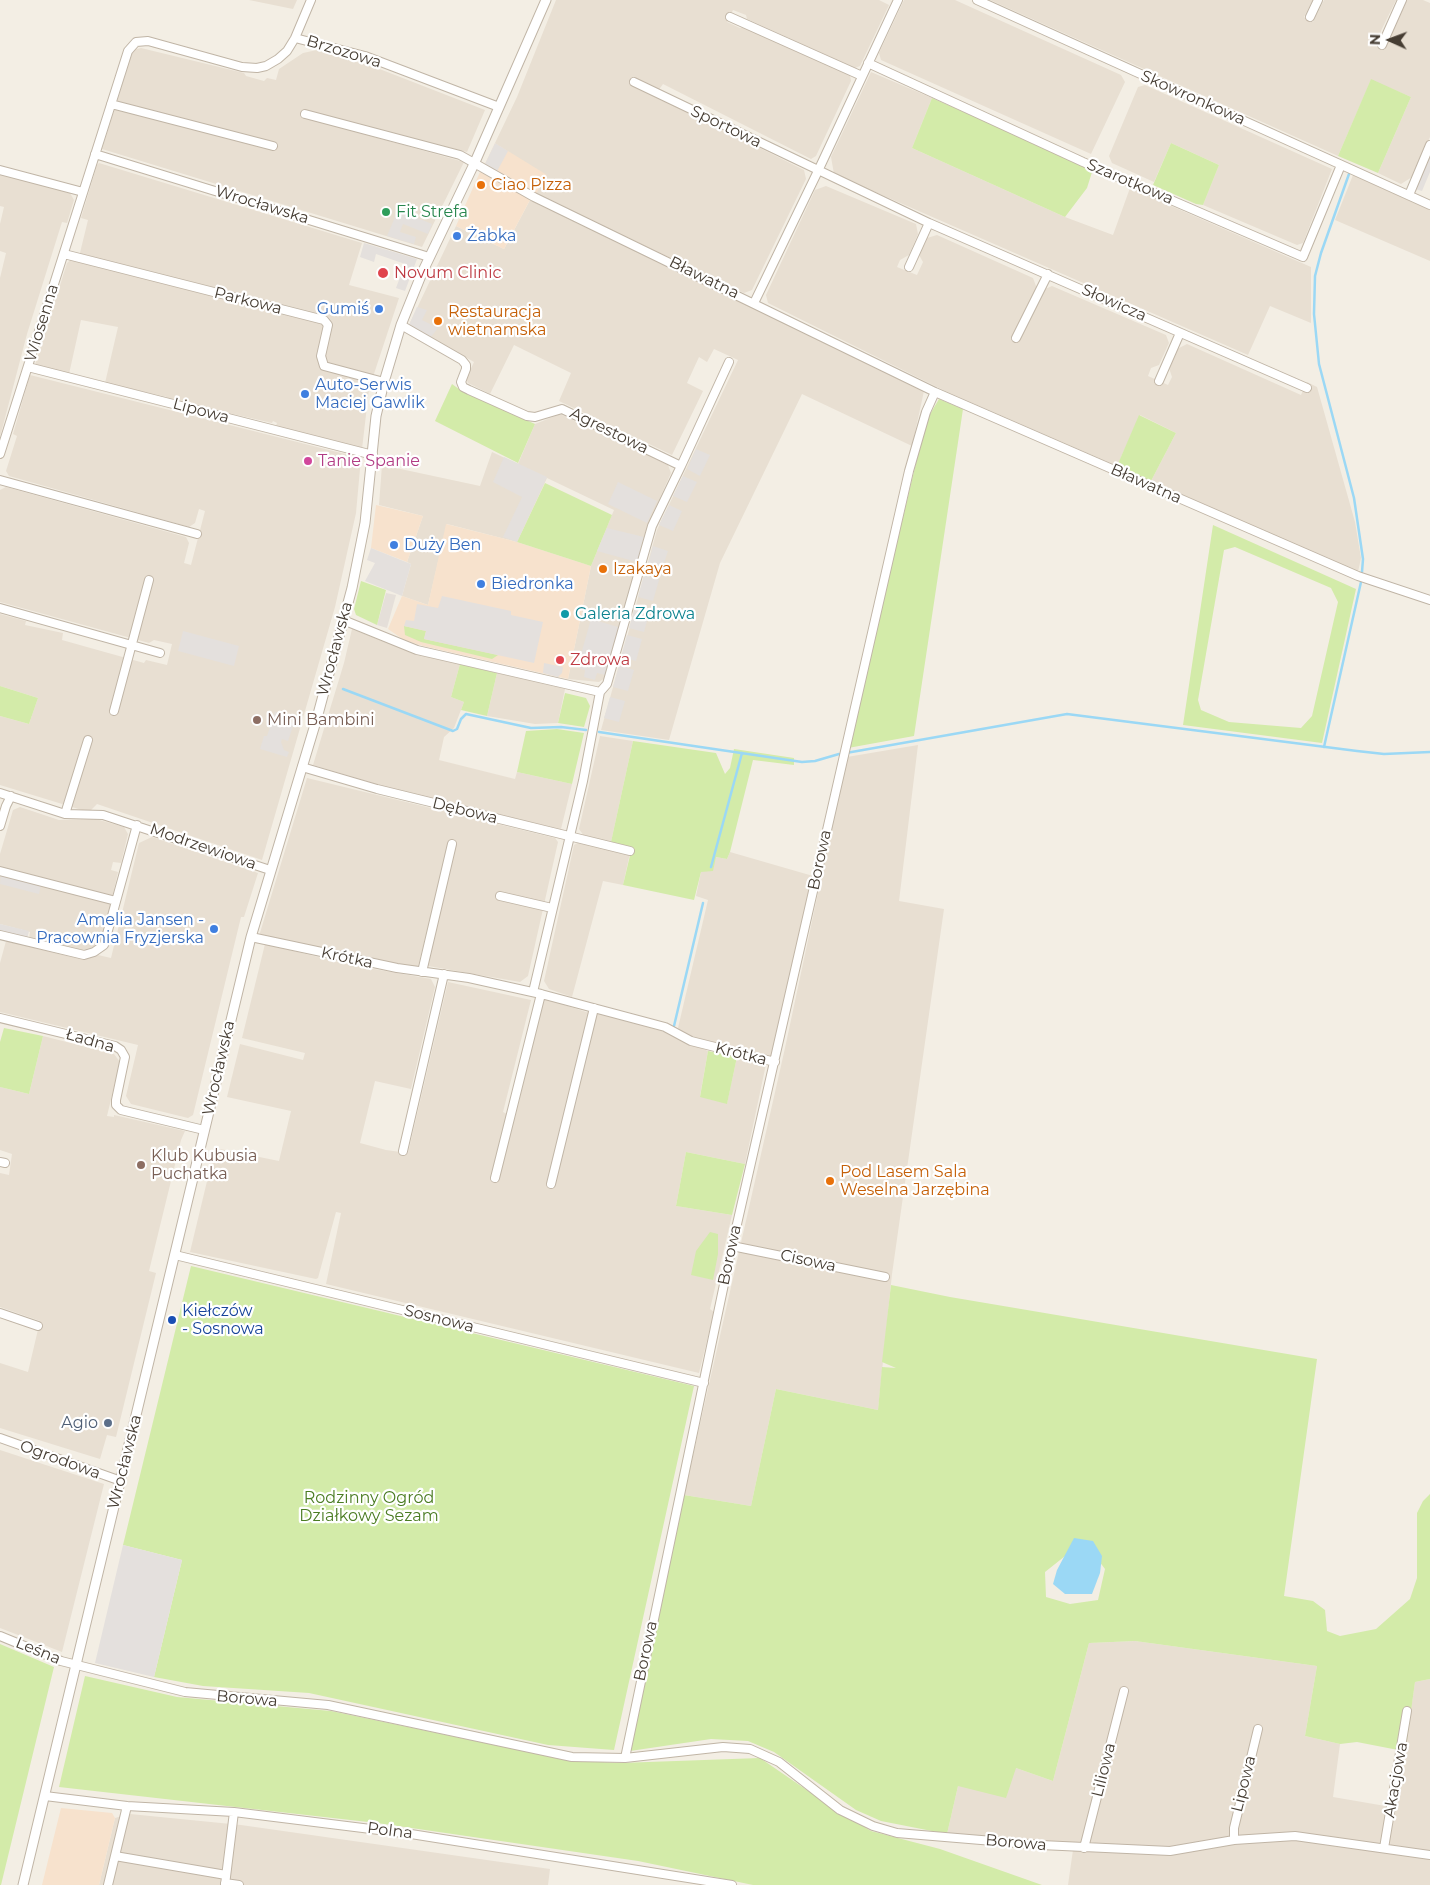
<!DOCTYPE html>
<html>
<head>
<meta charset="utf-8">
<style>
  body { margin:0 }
  #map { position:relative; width:1430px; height:1885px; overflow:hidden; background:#f3eee4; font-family:Montserrat,sans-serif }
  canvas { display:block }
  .north { position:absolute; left:1365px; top:15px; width:50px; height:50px; -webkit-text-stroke:4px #fff; paint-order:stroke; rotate:272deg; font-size:14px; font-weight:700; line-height:20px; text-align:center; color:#463d33 }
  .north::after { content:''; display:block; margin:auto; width:18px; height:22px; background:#463d33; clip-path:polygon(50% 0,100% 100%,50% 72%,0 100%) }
</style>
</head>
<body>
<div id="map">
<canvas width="1430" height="1885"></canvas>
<div class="north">N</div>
</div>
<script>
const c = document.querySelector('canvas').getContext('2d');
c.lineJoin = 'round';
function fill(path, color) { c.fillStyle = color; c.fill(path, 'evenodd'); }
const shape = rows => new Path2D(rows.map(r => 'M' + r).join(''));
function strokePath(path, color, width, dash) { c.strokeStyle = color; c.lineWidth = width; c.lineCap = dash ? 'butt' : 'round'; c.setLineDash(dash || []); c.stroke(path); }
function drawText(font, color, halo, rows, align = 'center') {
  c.font = font + ' Montserrat,sans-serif'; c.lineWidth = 4.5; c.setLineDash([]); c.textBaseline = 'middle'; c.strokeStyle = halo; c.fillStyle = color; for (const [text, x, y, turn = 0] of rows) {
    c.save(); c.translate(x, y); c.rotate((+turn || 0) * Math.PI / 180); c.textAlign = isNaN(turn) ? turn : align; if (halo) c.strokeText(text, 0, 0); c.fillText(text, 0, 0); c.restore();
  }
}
const residential = shape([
  [249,0,297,0,293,9],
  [556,0,879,0,889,5,860,66,855,68,747,19,746,15,733,10,727,22,740,28,744,26,850,75,851,81,816,156,811,159,663,84,658,91,634,85,804,170,806,179,752,290,744,293,536,194,495,143,517,97],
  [904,0,955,0,1121,75,1125,82,1091,154,881,60,879,53],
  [990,0,1313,0,1304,17,1313,22,1324,0,1396,0,1381,31,1379,47,1384,50,1407,0,1423,0,1430,3,1430,137,1412,177,1401,184,1378,173,1411,97,1371,80,1338,156],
  [141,48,244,73,246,76,264,81,267,78,276,80,279,69,303,53,317,50,377,68,485,110,467,152,303,111,303,117,464,162,422,247,102,149,133,50],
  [871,72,932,98,912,148,1065,217,1113,235,1130,188,1311,267,1311,323,1270,306,1248,355,834,174,831,157],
  [1145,85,1332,169,1303,243,1297,245,1203,205,1219,165,1171,143,1154,182,1112,163,1109,156,1138,87],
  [99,163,362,243,349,285,399,298,369,389,362,449,276,426,277,423,273,421,272,423,168,399,167,397,105,383,118,327,81,320,69,374,35,365,67,263,70,260,78,261,88,220,81,218,97,165],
  [0,174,70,193,74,200,67,223,62,222,27,334,0,437,0,278,6,253,0,251,0,224,4,207,0,206],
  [1353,175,1430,210,1430,261,1335,220],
  [826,186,916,224,918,234,909,255,900,260,897,267,917,275,923,262,919,255,927,238,937,235,1033,278,1036,286,1045,289,1052,286,1166,335,1169,343,1159,365,1151,368,1148,376,1168,385,1172,377,1169,368,1177,349,1187,344,1301,395,1307,382,1317,387,1355,522,1361,558,1358,572,1151,481,1176,433,1140,415,1117,466,945,391,768,303,766,295,815,190],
  [530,200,924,391,912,446,802,394,720,563,669,740,601,730,657,530,738,360,714,349,707,362,699,357,687,383,703,391,672,455,559,401,571,373,514,345,490,394,468,383,466,379,474,362,409,325,456,226,504,249],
  [30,375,361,458,356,513,335,607,262,860,97,804,91,810,85,811,0,785,0,716,29,724,38,698,0,686,0,614,26,621,25,625,63,633,62,640,144,663,146,660,167,665,172,644,154,640,149,643,0,602,0,490,6,487,186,537,189,543,184,563,191,565,205,511,199,509,195,523,189,527,9,476,6,471,17,436,13,434],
  [560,414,668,465,671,473,647,527,605,678,599,682,568,679,591,566,614,510,547,478,517,542,447,524,428,605,402,596,411,564,407,562,423,516,379,505,382,465,480,486,492,452,518,464,535,424],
  [352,629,416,654,460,664,451,697,464,702,454,728,444,737,439,760,515,779,517,772,572,784,561,829,412,795,313,765,344,663],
  [497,673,565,689,558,723,535,724,487,716],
  [600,736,633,741,611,842,584,836,579,829],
  [918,745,899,901,944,909,892,1274,878,1410,776,1389,751,1506,684,1495,785,1048,847,757],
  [307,778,555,838,558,842,528,976,520,982,428,966,456,844,449,842,418,967,386,964,259,936],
  [20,807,59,820,96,819,124,827,128,834,121,863,113,862,111,870,118,872,102,942,94,947,82,950,29,938,30,932,0,924,0,854,13,810],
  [152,837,258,873,244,917,241,917,193,1115,188,1118,131,1104,126,1096,138,1045,0,1012,0,963,6,941,84,960,98,955,111,958,139,843],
  [579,842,630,853,623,885,603,881,572,997,549,989,544,981,574,845],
  [730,852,813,876,772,1057,688,1036,678,1028,708,900,696,896,701,872,716,857,727,859],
  [265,944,351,965,431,979,435,987,411,1089,375,1081,360,1143,386,1150,408,1153,448,982,531,1000,503,1112,515,1118,544,998,586,1012,601,1014,665,1032,708,1051,700,1096,727,1103,737,1057,766,1064,745,1164,686,1152,676,1206,732,1215,710,1309,714,1312,699,1373,326,1284,341,1213,336,1212,318,1278,316,1279,190,1252,215,1148,279,1161,291,1111,227,1097,240,1044,303,1060,305,1053,242,1038],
  [43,1036,114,1054,120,1062,107,1116,114,1117,114,1115,185,1131,181,1140,149,1271,156,1273,116,1437,107,1435,100,1459,0,1428,0,1363,28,1372,40,1321,0,1307,0,1173,9,1175,12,1154,0,1150,0,1087,29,1094],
  [0,1450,104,1484,62,1652,0,1628],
  [1135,1641,1317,1666,1305,1736,1340,1744,1333,1797,1397,1808,1415,1682,1430,1679,1430,1885,1068,1885,1074,1843,947,1834,958,1786,1016,1768,1053,1781,1089,1643],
  [130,1814,241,1825,550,1869,548,1885,99,1885,115,1818]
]);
const commercial = shape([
  [495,143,547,175,536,194,483,168],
  [480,172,531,198,504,249,456,226],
  [376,505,423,516,407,562,371,548],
  [446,524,517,542,591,566,568,679,423,646,404,640,388,629,402,596,428,605],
  [61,1808,112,1813,115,1818,99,1885,42,1885]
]);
const industrial = shape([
  [386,593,396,595,387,628,377,625]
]);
const green = shape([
  [1371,79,1411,97,1378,173,1338,156],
  [932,98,1093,169,1087,188,1065,217,912,148],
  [1171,143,1219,165,1203,205,1196,204,1153,185],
  [452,384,463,392,535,424,518,463,435,421],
  [939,399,963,409,914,736,848,748,926,421],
  [1139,415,1176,433,1151,481,1117,466],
  [545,483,612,515,591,566,517,542],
  [1213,525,1356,589,1322,743,1183,725],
  [1235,547,1331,588,1338,602,1312,716,1301,728,1229,722,1201,710,1198,700,1224,550],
  [361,581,386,590,377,625,356,615,354,609],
  [404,626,426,631,424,639,498,655,492,659,421,642,405,635],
  [460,664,497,673,487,716,461,710,464,702,451,697],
  [0,686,38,698,29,724,0,716],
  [565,693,586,698,590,706,584,727,558,723],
  [557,729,584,733,572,784,517,772,526,731],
  [633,741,716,753,725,774,730,768,734,749,794,758,794,765,753,760,730,852,727,859,716,857,713,871,701,872,694,900,623,885,632,847,611,842],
  [4,1028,43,1036,29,1094,0,1087,0,1042],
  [708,1051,737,1057,727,1104,700,1097],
  [686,1152,745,1164,732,1215,676,1206],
  [710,1232,718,1234,718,1254,713,1280,691,1275,696,1251],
  [191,1266,694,1386,614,1750,548,1745,309,1693,203,1686,154,1677,182,1560,123,1545],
  [891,1285,950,1297,1317,1359,1284,1596,1313,1601,1325,1610,1327,1631,1340,1636,1376,1629,1410,1599,1417,1578,1417,1513,1423,1501,1430,1494,1430,1679,1415,1682,1405,1755,1398,1750,1357,1742,1340,1744,1305,1736,1317,1666,1135,1641,1089,1643,1053,1781,1016,1768,1006,1798,958,1786,947,1834,881,1821,856,1810,774,1752,748,1741,711,1739,630,1751,684,1495,751,1506,776,1389,878,1410,882,1367,896,1368,882,1362],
  [1084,1541,1105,1569,1098,1600,1070,1604,1046,1597,1045,1572],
  [0,1644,54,1667,1,1885,0,1885],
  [85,1676,177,1697,331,1711,567,1760,620,1763,760,1758,833,1808,871,1831,940,1849,1042,1885,753,1885,638,1861,377,1823,59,1787]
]);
const parking = shape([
  [495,143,508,151,495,175,483,168],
  [1430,154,1430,172,1422,191,1415,189],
  [403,212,432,224,428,234,403,224,400,232,416,237,414,244,387,236,395,217],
  [364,243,417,259,405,291,396,288,405,264,376,254,374,262,360,257],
  [417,307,427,310,422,320,438,328,431,337,409,325],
  [696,449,710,455,700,476,687,469],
  [504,457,547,477,517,542,503,537,522,497,493,482],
  [683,476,697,482,687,502,673,496],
  [618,482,657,501,647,523,608,504],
  [669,505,682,511,673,531,659,525],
  [607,528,644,537,637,562,597,551],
  [653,546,668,551,661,572,647,568],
  [371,548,411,564,402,596,365,581,375,563,367,560],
  [644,575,659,580,653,601,638,597],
  [442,596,511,611,511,615,543,622,534,663,424,639,426,631,404,626,406,620,414,621,417,604,438,608],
  [635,606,650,610,644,632,629,628],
  [591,619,618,627,605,675,597,673,595,680,584,677,585,670,580,669,579,661],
  [183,631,239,646,234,666,178,651],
  [627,635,642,639,636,661,621,657],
  [544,663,563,667,562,673,558,677,543,673],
  [619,665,634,670,628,691,613,687],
  [610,697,625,701,619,722,604,718],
  [275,712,290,716,287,721,294,723,288,741,282,739,281,742,284,750,289,752,287,757,260,749,264,736,267,736],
  [1,873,41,884,39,894,0,884],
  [0,924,29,931,27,939,0,932],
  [123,1545,182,1560,154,1677,95,1663]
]);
const water = shape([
  [1074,1538,1093,1541,1102,1556,1100,1573,1092,1594,1065,1594,1053,1584,1057,1570]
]);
const stream = shape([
  [1349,174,1321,253,1315,276,1314,314,1319,364,1354,498,1363,559,1362,572],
  [343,689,453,731,457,729,461,719,466,714,531,728,561,727,586,730],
  [599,732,802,762,815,761,839,754],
  [1324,747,1361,582],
  [846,753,1067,714,1357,751,1384,754,1430,752],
  [711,867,742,753],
  [674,1026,703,903]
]);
const minor = shape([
  [977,0,1430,205],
  [730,17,862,76],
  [1310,17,1318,0],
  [295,38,365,56,499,107],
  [1382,45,1402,0],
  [868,63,1083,162,1303,257,1341,165],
  [634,82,929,223,1307,388],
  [111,104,273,146],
  [305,114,460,155,534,197,935,392,1358,576,1430,600],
  [95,154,429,257],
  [0,170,83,192],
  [1409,195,1430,145],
  [64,254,324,320,328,325,321,356,324,366,384,382],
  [909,267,929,223],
  [754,303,818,171,898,0],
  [401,325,462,360,466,365,466,369,461,382,463,387,469,390,527,416,535,417,562,409,681,466,729,362],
  [1016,338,1048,274],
  [28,367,373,455],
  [1159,381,1180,333],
  [0,454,128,51,136,42,148,41,242,67,257,68,266,66,278,59,287,51,295,38,311,0],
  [0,480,197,534],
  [0,608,160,653],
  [343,620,417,650,600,692],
  [114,711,149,580],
  [302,767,377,789,630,851],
  [0,793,65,814,103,815,270,870],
  [65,814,88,740],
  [0,826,6,806,11,796],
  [0,871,116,901],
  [500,896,552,908],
  [0,935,84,955,94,952,104,945,137,825],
  [251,937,397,968,469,978,541,994,665,1027,691,1041,775,1062],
  [422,972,452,844],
  [533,992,583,781,600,692,607,684,652,526,681,466],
  [0,1018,115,1046,121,1050,125,1057,116,1100,116,1105,121,1110,204,1130],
  [403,1151,444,974],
  [0,1162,5,1163],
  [495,1178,541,994],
  [551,1184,594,1008],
  [732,1246,885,1277],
  [175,1255,704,1383],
  [0,1313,38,1326],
  [0,1438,121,1481],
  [0,1636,61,1661,185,1692,328,1705,572,1757,625,1758,723,1747,750,1749,779,1762,840,1810,873,1826,897,1833,1041,1845,1170,1851,1234,1840,1295,1836,1430,1855],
  [625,1758,732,1246,909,471,926,412,935,392],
  [45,1796,127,1806,234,1812,411,1834,732,1885],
  [1234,1840,1234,1828,1258,1729],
  [1084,1848,1124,1691],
  [1384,1848,1407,1711],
  [115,1856,226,1875],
  [225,1883,239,1885],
  [108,1885,127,1806],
  [225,1885,234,1812]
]);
const tertiary = shape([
  [23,1885,251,937,317,718,352,588,365,523,376,416,384,382,401,325,422,273,475,162,546,0]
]);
const markers = [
  [481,185,5,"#e8710a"],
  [386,212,5,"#2e9e5b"],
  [457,236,5,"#3f7fe0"],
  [383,273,6,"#e0444e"],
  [379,309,5,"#3f7fe0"],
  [438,321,5,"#e8710a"],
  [305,394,5,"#3f7fe0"],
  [308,461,5,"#d1479c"],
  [394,545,5,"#3f7fe0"],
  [603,569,5,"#e8710a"],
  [481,584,5,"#3f7fe0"],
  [565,614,5,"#0f9aa8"],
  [560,660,5,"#e0444e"],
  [257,720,5,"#8d6e63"],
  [214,929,5,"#3f7fe0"],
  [141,1165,5,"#8d6e63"],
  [830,1181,5,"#e8710a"],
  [172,1320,5,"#1a4fb4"],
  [108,1423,5,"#5c6f8a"]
];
const streetNames = [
  ["Brzozowa",344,52,17],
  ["Skowronkowa",1193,98,24],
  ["Sportowa",726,127,26],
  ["Szarotkowa",1130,182,23],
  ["Wrocławska",262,205,17],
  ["Bławatna",704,278,26],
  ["Parkowa",248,301,14],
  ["Słowicza",1114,303,24],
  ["Wiosenna",42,323,-73],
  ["Lipowa",201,411,15],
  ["Agrestowa",609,431,26],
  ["Bławatna",1146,484,24],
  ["Wrocławska",335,649,-75],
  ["Dębowa",465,811,14],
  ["Modrzewiowa",203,847,19],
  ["Borowa",820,860,-78],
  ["Krótka",347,958,12],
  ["Ładna",90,1041,16],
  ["Krótka",741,1054,14],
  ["Wrocławska",219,1068,-77],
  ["Borowa",730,1255,-78],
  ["Cisowa",808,1261,12],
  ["Sosnowa",439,1319,14],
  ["Ogrodowa",60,1460,20],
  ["Wrocławska",125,1462,-76],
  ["Leśna",38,1651,22],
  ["Borowa",646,1651,-78],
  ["Borowa",247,1699,5],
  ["Liliowa",1104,1770,-76],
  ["Akacjowa",1396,1780,-80],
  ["Lipowa",1244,1784,-76],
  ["Polna",390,1831,7],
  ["Borowa",1016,1843,5]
];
const foodNames = [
  ["Ciao Pizza",491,185],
  ["Restauracja",448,312],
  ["wietnamska",448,330],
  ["Izakaya",613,569],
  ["Pod Lasem Sala",840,1172],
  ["Weselna Jarzębina",840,1190]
];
const leisureNames = [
  ["Fit Strefa",396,212]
];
const shopNames = [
  ["Żabka",467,236],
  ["Gumiś",369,309,"right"],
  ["Auto-Serwis",315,385],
  ["Maciej Gawlik",315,403],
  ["Duży Ben",404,545],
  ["Biedronka",491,584],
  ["Amelia Jansen -",204,920,"right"],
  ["Pracownia Fryzjerska",204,938,"right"]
];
const healthNames = [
  ["Novum Clinic",394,273],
  ["Zdrowa",570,660]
];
const hotelNames = [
  ["Tanie Spanie",318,461]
];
const cultureNames = [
  ["Galeria Zdrowa",575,614]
];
const educationNames = [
  ["Mini Bambini",267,720],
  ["Klub Kubusia",151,1156],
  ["Puchatka",151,1174]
];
const transitNames = [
  ["Kiełczów",182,1311],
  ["- Sosnowa",182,1329]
];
const serviceNames = [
  ["Agio",98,1423]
];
const parkNames = [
  ["Rodzinny Ogród",369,1498],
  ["Działkowy Sezam",369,1516]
];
fill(residential, '#e8dfd2');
fill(commercial, '#f7e2cd');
fill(industrial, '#e5dfd9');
fill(green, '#d3eba9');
fill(parking, '#e4e0dd');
fill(water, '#9bd8f5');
strokePath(stream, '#9bd8f5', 2.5);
strokePath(minor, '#c0b5a6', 10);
strokePath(tertiary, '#c0b5a6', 11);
strokePath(minor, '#fff', 8);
strokePath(tertiary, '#fff', 9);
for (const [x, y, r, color] of markers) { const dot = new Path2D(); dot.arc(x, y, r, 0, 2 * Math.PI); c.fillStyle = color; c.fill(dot); strokePath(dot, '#fff', 2); }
drawText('16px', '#463d33', '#fff', streetNames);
drawText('16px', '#c56008', '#fff', foodNames, 'left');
drawText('16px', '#27864d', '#fff', leisureNames, 'left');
drawText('16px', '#366cbe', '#fff', shopNames, 'left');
drawText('16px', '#be3a42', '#fff', healthNames, 'left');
drawText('16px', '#b23c85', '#fff', hotelNames, 'left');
drawText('16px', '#0d838f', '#fff', cultureNames, 'left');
drawText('16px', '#785e54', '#fff', educationNames, 'left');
drawText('16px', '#164399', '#fff', transitNames, 'left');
drawText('16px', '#4e5e75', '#fff', serviceNames, 'right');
drawText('16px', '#4b7c23', '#fff', parkNames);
</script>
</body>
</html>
